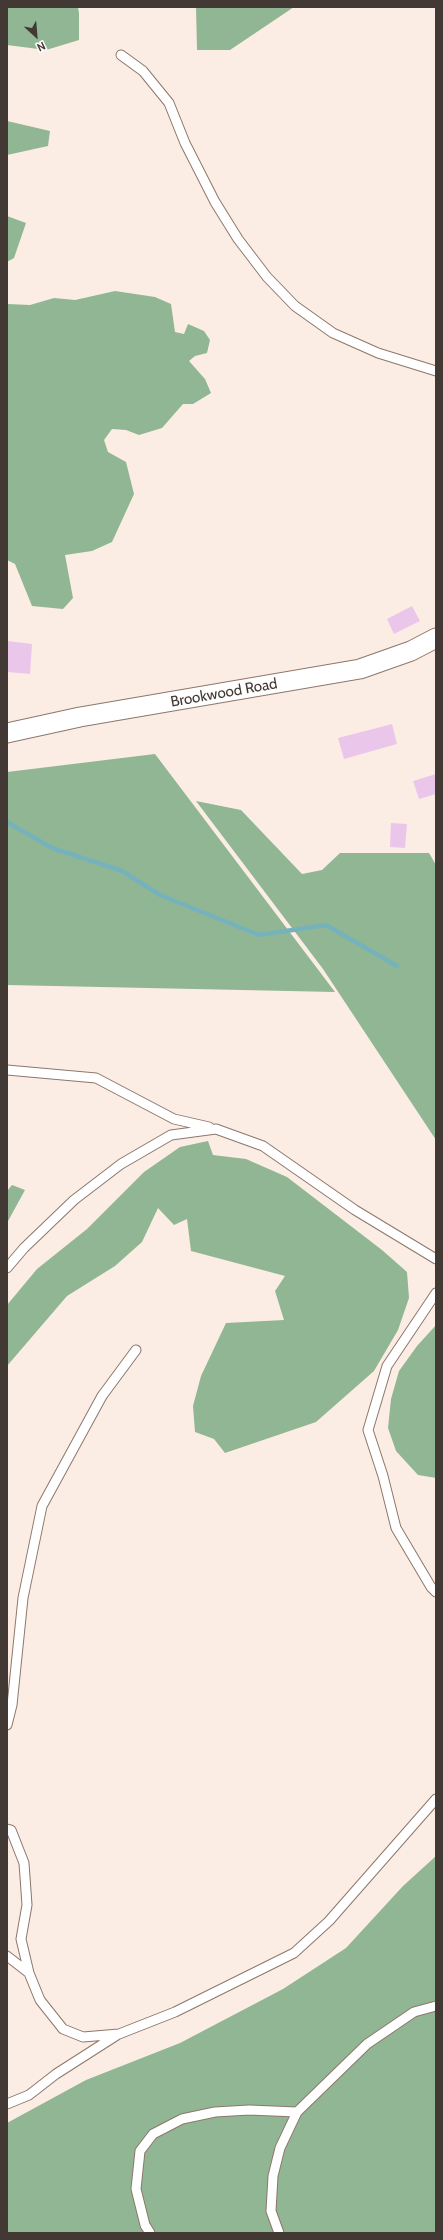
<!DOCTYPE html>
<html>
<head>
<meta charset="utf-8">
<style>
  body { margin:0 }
  #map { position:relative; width:443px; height:2240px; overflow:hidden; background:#fcede4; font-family:Cabin,sans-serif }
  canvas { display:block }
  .frame { position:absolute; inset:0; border:8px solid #433934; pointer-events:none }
  .north { position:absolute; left:16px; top:16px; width:40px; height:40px; -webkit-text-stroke:3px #fdfdfd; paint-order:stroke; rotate:154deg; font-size:11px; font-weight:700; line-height:16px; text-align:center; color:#433934 }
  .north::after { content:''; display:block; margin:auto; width:14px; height:18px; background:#433934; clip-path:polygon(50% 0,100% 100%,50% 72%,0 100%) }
</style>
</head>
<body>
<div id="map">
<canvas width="443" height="2240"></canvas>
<div class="frame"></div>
<div class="north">N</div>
</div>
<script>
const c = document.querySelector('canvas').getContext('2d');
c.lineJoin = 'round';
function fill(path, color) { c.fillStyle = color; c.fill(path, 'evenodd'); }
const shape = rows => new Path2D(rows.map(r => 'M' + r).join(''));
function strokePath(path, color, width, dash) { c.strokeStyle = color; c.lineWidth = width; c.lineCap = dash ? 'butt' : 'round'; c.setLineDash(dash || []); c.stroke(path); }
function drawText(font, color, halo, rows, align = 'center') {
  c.font = font + ' Cabin,sans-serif'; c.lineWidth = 3.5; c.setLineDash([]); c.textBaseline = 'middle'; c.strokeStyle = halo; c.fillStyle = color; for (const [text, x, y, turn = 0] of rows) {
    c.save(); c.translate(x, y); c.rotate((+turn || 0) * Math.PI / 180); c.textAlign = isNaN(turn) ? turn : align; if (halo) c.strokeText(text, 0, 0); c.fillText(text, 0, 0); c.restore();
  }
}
const forest = shape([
  [7,7,78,7,79,13,79,40,46,50,7,45],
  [196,7,294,7,230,50,197,50],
  [7,121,50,131,48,146,7,155],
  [7,216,26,223,14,258,7,262],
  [115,291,155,297,171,304,175,332,184,334,188,324,204,331,210,340,207,353,195,356,189,361,205,379,211,393,193,404,183,404,162,428,139,435,126,430,112,429,104,440,108,452,126,462,134,494,112,542,92,551,65,555,73,598,63,609,32,606,15,564,7,560,7,304,30,305,54,298,75,300],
  [155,754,335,992,7,985,7,772],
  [196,801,241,810,302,874,322,870,340,853,429,853,436,865,436,1140,323,969],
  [208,1141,213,1155,246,1159,287,1177,382,1250,407,1272,409,1298,398,1330,374,1371,316,1422,225,1453,214,1439,195,1432,193,1406,201,1376,226,1323,284,1320,275,1291,285,1276,191,1251,187,1219,174,1225,158,1208,142,1242,115,1266,67,1296,7,1366,7,1305,37,1269,87,1229,144,1172,180,1147],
  [12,1185,25,1190,7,1223,7,1191],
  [436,1325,436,1478,418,1475,396,1451,388,1428,391,1399,399,1371,417,1346],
  [436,1856,436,2233,7,2233,7,2123,86,2080,180,2043,283,1989,346,1948,403,1886]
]);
const stream = shape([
  [7,822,52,848,122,871,160,895,259,935,326,925,397,966]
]);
const building = shape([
  [412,606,420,621,394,634,387,619],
  [7,641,32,644,30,674,7,672],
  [392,724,397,744,344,759,338,738],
  [436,774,436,794,419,799,413,781],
  [391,823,407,824,405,848,390,847]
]);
const lane = shape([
  [121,55,143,71,169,103,185,143,215,202,238,239,267,277,295,306,333,333,378,353,436,371],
  [7,1070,96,1078,174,1119,209,1127],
  [7,1268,24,1248,74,1200,121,1164,171,1135,216,1129,263,1146,355,1210,436,1259],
  [436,1293,387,1366,368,1430,383,1476,396,1528,431,1587,436,1592],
  [7,1725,12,1705,23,1598,42,1506,102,1396,136,1350],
  [7,1829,11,1830,24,1863,27,1905,21,1939,29,1973,40,2000,63,2029,83,2037,119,2034,175,2012,294,1953,329,1921,436,1799],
  [7,1956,29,1973],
  [7,2104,29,2095,56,2074,117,2035],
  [150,2233,145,2225,136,2189,140,2151,153,2134,182,2119,215,2112,249,2110,297,2112],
  [279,2233,271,2211,273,2176,280,2148,297,2112,367,2044,414,2012,436,2006]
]);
const street = shape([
  [7,733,80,717,360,669,411,651,436,638]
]);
const streetNames = [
  ["Brookwood Road",224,693,-10]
];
fill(forest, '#91b693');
strokePath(stream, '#76b2bc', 4.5);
fill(building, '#ebc6eb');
strokePath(lane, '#8d776b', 11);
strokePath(street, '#8d776b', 21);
strokePath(lane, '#fff', 9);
strokePath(street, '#fff', 19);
drawText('15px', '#433934', '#fdfdfd', streetNames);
</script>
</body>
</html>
